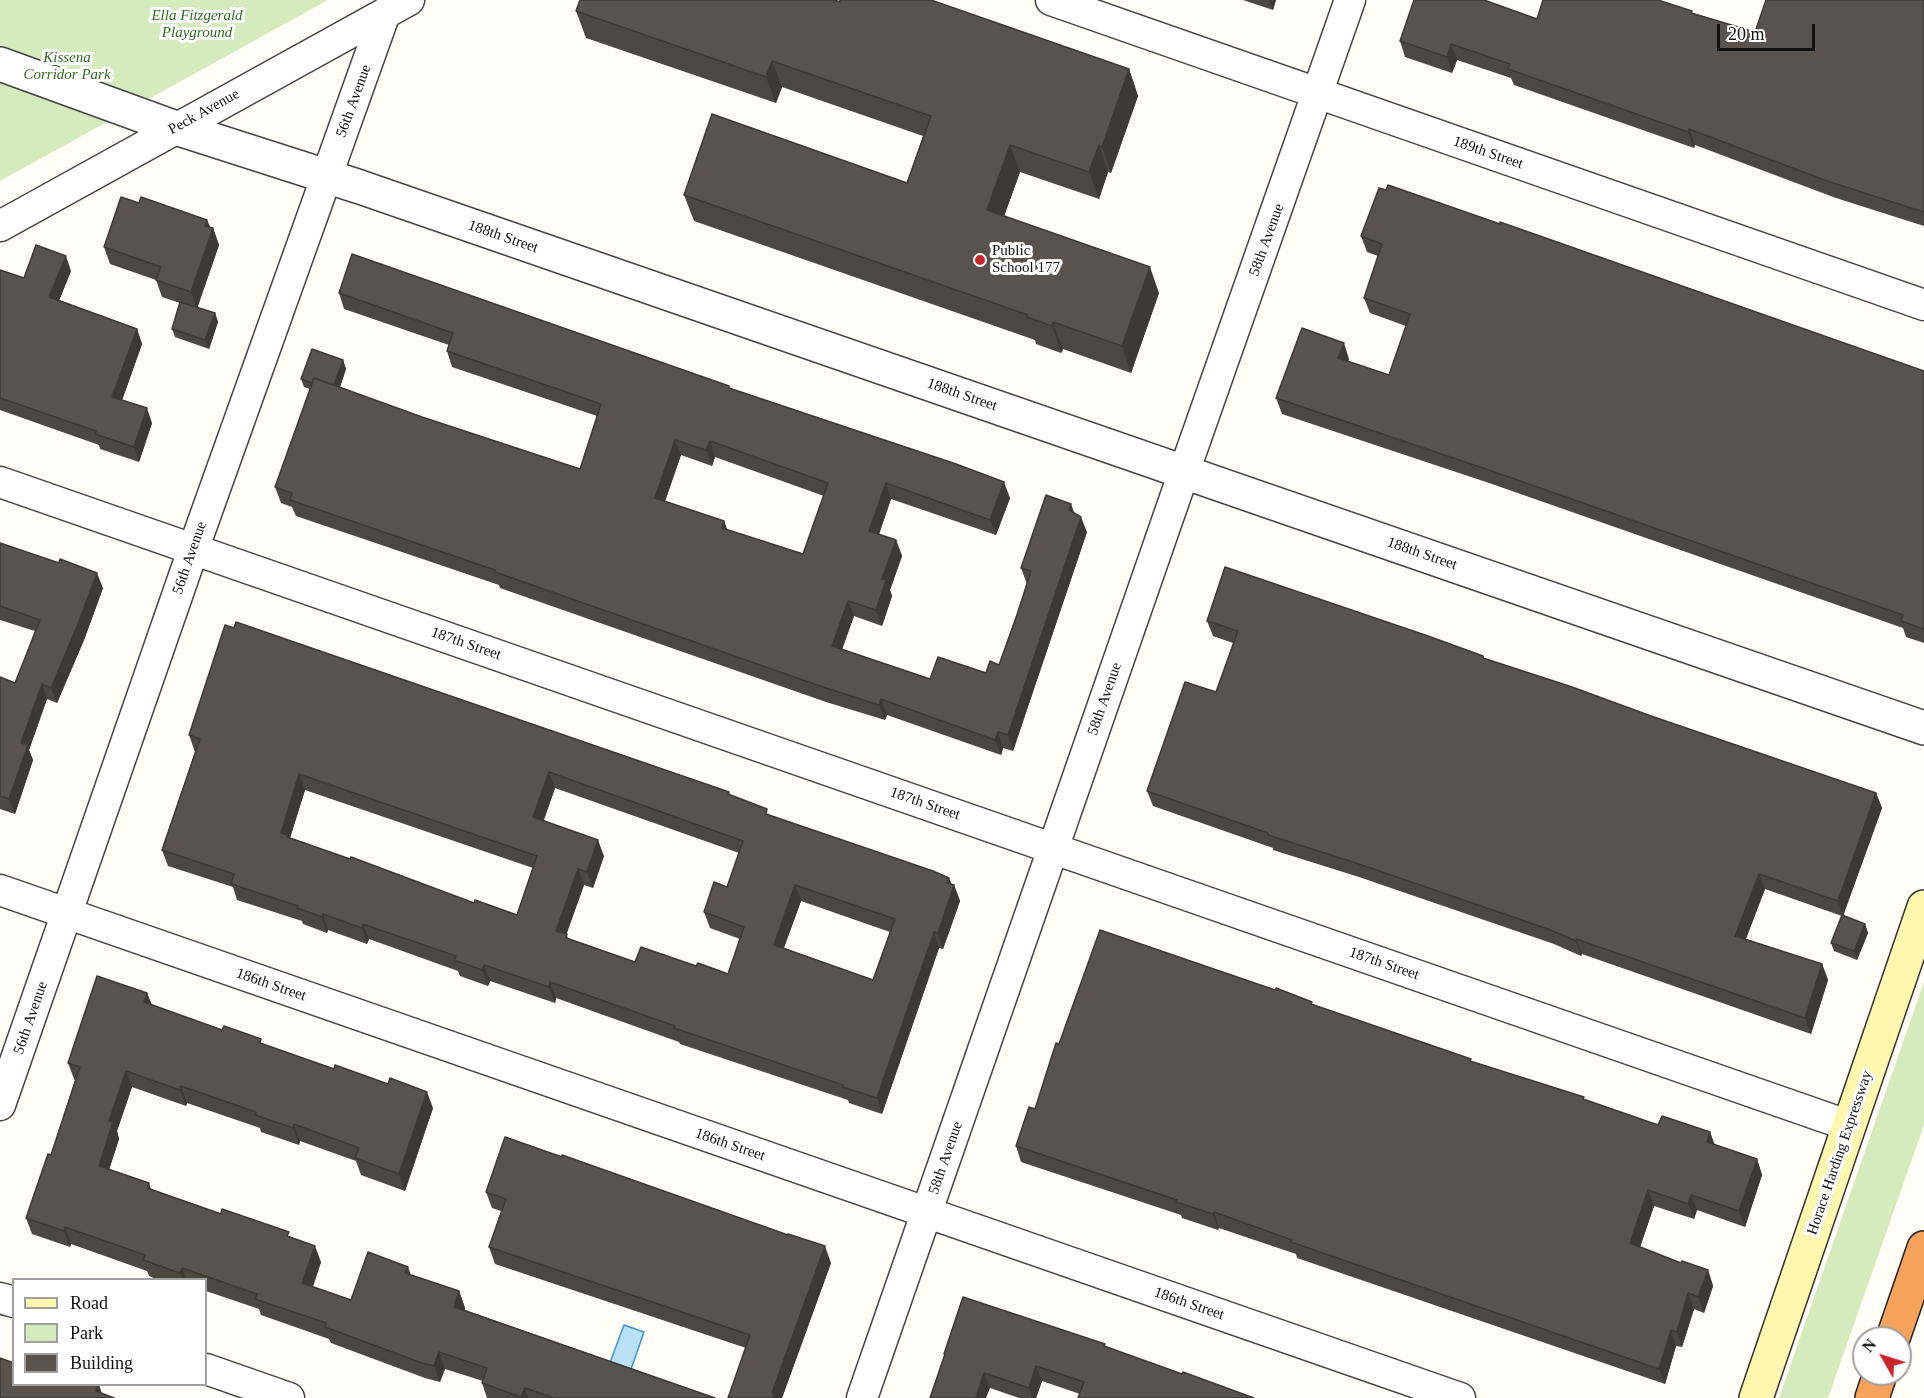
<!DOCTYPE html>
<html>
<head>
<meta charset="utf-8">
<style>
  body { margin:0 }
  #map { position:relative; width:1924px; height:1398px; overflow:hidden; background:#fffdf5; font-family:"Times New Roman",serif }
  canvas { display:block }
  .legend { position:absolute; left:12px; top:1278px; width:195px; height:108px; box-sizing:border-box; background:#fff; border:2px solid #a0a0a0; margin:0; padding:8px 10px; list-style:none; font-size:18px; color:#111 }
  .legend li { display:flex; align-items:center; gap:12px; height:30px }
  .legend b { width:30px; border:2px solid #a0a0a0 }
  .north { position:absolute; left:1852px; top:1326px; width:60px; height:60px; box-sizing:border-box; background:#fff; border:2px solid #a0a0a0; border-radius:50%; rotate:309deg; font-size:16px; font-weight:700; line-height:24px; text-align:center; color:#111 }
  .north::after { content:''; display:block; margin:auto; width:21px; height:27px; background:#c4262e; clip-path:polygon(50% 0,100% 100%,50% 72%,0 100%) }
  .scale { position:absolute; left:1717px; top:24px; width:98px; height:27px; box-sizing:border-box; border:3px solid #111; border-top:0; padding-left:8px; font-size:18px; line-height:21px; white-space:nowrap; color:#111; -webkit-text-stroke:4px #fff; paint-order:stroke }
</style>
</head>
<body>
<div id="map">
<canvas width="1924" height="1398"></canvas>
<ul class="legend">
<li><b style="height:8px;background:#fff6b0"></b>Road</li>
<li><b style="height:16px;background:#d5ebbd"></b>Park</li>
<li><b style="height:16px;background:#5a524d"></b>Building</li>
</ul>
<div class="north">N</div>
<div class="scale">20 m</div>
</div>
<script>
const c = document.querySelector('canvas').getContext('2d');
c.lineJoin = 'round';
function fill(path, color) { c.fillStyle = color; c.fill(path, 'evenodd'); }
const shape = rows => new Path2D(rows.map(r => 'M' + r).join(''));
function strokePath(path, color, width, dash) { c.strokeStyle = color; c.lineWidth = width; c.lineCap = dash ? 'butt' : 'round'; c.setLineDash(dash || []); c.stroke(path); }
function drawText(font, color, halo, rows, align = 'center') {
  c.font = font + ' "Times New Roman",serif'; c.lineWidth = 6; c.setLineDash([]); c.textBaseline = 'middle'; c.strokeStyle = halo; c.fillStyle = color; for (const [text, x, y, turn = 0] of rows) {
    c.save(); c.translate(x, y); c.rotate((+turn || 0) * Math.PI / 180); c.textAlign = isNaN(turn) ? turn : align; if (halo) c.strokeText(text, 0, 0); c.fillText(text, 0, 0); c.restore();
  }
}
const green = shape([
  [0,0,328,0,0,181],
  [1924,982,1924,1125,1828,1398,1779,1398]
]);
const water = shape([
  [624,1325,644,1332,629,1375,608,1368,624,1325]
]);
const minor = shape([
  [1051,0,1924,305],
  [0,226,409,0],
  [0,482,1850,1126],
  [0,890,1460,1398],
  [0,1105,193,550,385,13],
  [0,1298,14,1302],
  [206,1369,289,1398],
  [862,1398,1184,472,1350,0]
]);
const tertiary = shape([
  [0,64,176,128,360,187,1924,728]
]);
const secondary = shape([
  [1756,1398,1924,907]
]);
const motorway = shape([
  [1893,1338,1924,1248],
  [1872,1398,1880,1374]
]);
const wall = shape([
  [1243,0,1276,0,1273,10],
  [1924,0,1924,226,1836,198,1695,145,1694,148,1514,85,1511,78,1457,60,1452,73,1405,57,1400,41,1537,19,1693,13,1755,32],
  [576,11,1129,69,1138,96,1111,173,1108,172,1099,199,1020,172,1004,216,1159,293,1131,373,1063,349,1061,353,1036,344,1035,340,694,221,684,195,907,183,923,136,782,87,776,103,586,38],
  [139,203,207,220,210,227,213,228,219,245,197,308,215,313,218,322,209,349,175,337,172,329,180,303,162,297,156,280,110,264,104,247],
  [1361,236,1924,371,1924,643,1906,637,1903,628,1492,484,1282,414,1276,398,1349,359,1348,361,1389,375,1406,326,1370,313,1364,298,1378,256,1367,252],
  [0,270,24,278,71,271,59,300,137,329,142,344,122,400,152,423,139,462,100,449,99,445,0,410],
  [339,293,730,388,1010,498,996,535,891,499,879,534,896,540,902,556,890,590,892,596,882,626,854,616,842,650,930,679,986,673,999,665,1027,584,1021,568,1074,513,1087,532,1013,751,1003,748,1001,755,887,715,885,720,826,702,500,588,499,585,296,516,292,507,281,503,275,487,310,389,304,387,301,379,343,360,346,369,340,387,422,417,580,469,597,416,452,367,447,351,449,345,344,309],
  [681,455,712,466,715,457,824,496,803,554,727,530,724,521,665,501],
  [0,543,103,588,84,640,57,703,47,699,29,750,33,760,15,814,0,809,0,677,15,683,35,631,0,620],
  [1207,621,1483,656,1484,659,1876,793,1882,808,1843,916,1865,924,1868,933,1857,960,1834,951,1831,943,1842,916,1765,889,1746,939,1822,964,1828,980,1811,1034,1582,954,1581,956,1554,944,1359,877,1273,850,1273,848,1153,806,1147,791,1216,692,1233,643,1213,636],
  [225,625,729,792,730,795,769,815,949,878,951,884,954,885,960,901,943,949,939,948,882,1114,849,1103,848,1100,680,1044,679,1042,556,998,555,1003,490,981,488,986,460,976,458,971,369,939,367,944,328,930,327,933,303,924,302,921,237,900,233,887,168,866,162,850,195,752,189,735],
  [555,788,739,853,727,887,704,912,710,928,740,939,728,974,696,966,635,962,568,938,566,934,584,885,593,888,604,856,544,820],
  [305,790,533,868,517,915,474,903,290,838],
  [801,901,890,932,873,980,784,948],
  [147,993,152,1005,263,1045,433,1108,405,1191,361,1175,356,1161,300,1141,299,1145,261,1132,260,1128,187,1103,186,1106,132,1087,117,1131,119,1139,109,1170,149,1183,151,1189,291,1238,321,1262,313,1287,351,1300,411,1275,459,1291,465,1308,465,1310,715,1398,487,1398,482,1383,483,1381,445,1369,440,1382,425,1378,331,1343,329,1339,261,1315,259,1309,206,1291,206,1280,158,1280,149,1276,147,1271,71,1244,70,1247,32,1234,26,1218,51,1155,75,1080,74,1079,68,1063],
  [1313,1005,1471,1061,1658,1125,1710,1132,1714,1144,1757,1159,1762,1175,1745,1227,1697,1210,1694,1219,1654,1206,1640,1247,1681,1263,1708,1270,1713,1286,1704,1313,1694,1309,1682,1347,1676,1346,1665,1384,1297,1258,1296,1254,1219,1228,1218,1230,1182,1218,1181,1215,1021,1162,1016,1146,1035,1109,1059,1044],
  [486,1192,831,1263,782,1398,746,1348,495,1264,489,1247,501,1211,492,1208],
  [1106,1347,1182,1374,1254,1398,1080,1394,1042,1381,1036,1398,1019,1398,990,1388,945,1356,944,1354]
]);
const shadedWall = shape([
  [1269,0,1276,0,1273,10],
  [1451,44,1457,60,1452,73,1447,57],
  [772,61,782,87,776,103,766,77],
  [1129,69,1138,96,1111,173,1102,147],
  [1689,129,1695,145,1694,148,1688,132],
  [1010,145,1020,172,997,236,987,210],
  [1099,145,1108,172,1099,199,1089,172],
  [207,220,212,232,213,228,219,245,197,309,191,292],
  [66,256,71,271,55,311,49,297],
  [1150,267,1159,293,1131,373,1122,346],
  [215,313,218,322,209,349,205,340],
  [1053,322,1063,349,1061,353,1052,326],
  [137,329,142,344,118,412,112,397],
  [1344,343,1349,359,1344,373,1338,358],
  [343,360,346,369,336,399,333,390],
  [147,408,152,423,139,462,134,447],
  [675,440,681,455,661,513,655,498],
  [710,441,715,457,712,466,706,450],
  [1004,482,1010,498,996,535,990,520],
  [886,483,891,499,875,546,869,531],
  [1071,504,1077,520,1069,510],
  [1081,517,1087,532,1013,751,1008,735],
  [724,521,730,537,722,528],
  [896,540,902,556,890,590,892,596,882,626,876,610,882,579],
  [97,573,103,588,84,640,57,703,51,688],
  [848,601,854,616,837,662,832,646],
  [42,684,47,699,29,750,33,760,15,814,9,799,21,743],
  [881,699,887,715,885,720,879,705],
  [998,732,1003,748,1001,755,995,740],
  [549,772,555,788,539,833,533,817],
  [299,774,305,790,289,841,281,833],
  [1876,793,1882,808,1843,916,1838,901],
  [598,840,604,856,593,888,587,872],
  [578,869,584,885,562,947,556,931],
  [1759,874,1765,889,1741,951,1735,936],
  [949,878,953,888,954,885,960,901,943,949,938,933,947,883],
  [795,885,801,901,779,961,774,945],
  [323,914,328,930,327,933,322,917],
  [363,924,369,939,367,944,362,928],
  [1865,924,1868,933,1857,960,1854,951],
  [934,932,939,948,882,1114,877,1098],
  [1576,939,1582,954,1581,956,1576,941],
  [1822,964,1828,980,1811,1034,1805,1018],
  [484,965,490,981,488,986,482,970],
  [550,982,556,998,555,1003,549,987],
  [147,993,153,1009,144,1002],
  [126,1071,132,1087,117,1131,119,1139,105,1182,99,1166,109,1121],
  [181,1086,187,1103,186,1106,180,1090],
  [427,1092,433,1108,405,1191,399,1174],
  [294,1124,300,1141,299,1145,293,1128],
  [1710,1132,1716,1148,1707,1142],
  [1757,1159,1762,1175,1745,1227,1739,1211],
  [1648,1190,1654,1206,1636,1259,1630,1243],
  [1691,1195,1697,1210,1694,1219,1688,1204],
  [1214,1212,1219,1228,1218,1230,1213,1214],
  [65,1227,71,1244,70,1247,64,1231],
  [315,1246,321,1262,308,1300,302,1283],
  [825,1246,831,1263,782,1398,773,1398,772,1393,777,1379],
  [408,1267,414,1283,405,1273],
  [182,1268,186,1280,183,1280,180,1273],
  [1708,1270,1713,1286,1704,1313,1698,1297],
  [459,1291,465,1308,460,1323,454,1307],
  [1688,1293,1694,1309,1682,1347,1677,1332],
  [1671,1330,1676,1346,1665,1384,1659,1369],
  [439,1352,445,1369,440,1382,434,1366],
  [1036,1366,1042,1381,1036,1398,1032,1398,1029,1388],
  [984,1373,990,1388,986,1398,976,1398],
  [99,1384,103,1398,96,1391],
  [525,1388,528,1398,522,1398,521,1397]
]);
const building = shape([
  [580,0,835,0,840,2,840,0,931,0,1129,69,1102,147,1099,145,1089,172,1010,145,987,210,1150,267,1122,346,1053,322,1052,326,1027,317,1028,315,684,195,712,114,907,183,931,116,772,61,766,77,576,11,580,0],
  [1414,0,1484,0,1537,19,1543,0,1658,0,1692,11,1691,13,1755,32,1766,0,1924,0,1924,212,1830,182,1689,129,1688,132,1508,69,1510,64,1451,44,1447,57,1400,41,1414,0],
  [1388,185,1500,224,1500,222,1924,371,1924,629,1901,621,1903,615,1486,469,1276,398,1302,328,1344,343,1338,358,1389,375,1410,314,1364,298,1382,244,1361,236,1379,188,1386,190,1388,185],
  [121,197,139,203,141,197,207,220,205,226,213,228,191,292,156,280,161,267,104,247,121,197],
  [36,245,66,256,49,297,137,329,112,397,147,408,134,447,95,434,96,431,0,398,0,270,24,278,36,245],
  [352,254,729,386,729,388,956,464,1004,482,990,520,886,483,869,531,896,540,882,579,886,580,876,610,848,601,832,646,930,679,938,657,986,673,990,661,999,665,1017,615,1031,571,1021,568,1046,495,1071,504,1069,510,1081,517,1008,735,998,732,995,740,881,699,879,705,820,686,495,572,495,570,290,500,292,493,275,487,314,378,422,417,580,469,601,404,447,351,453,333,339,293,352,254],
  [675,440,706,450,710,441,828,483,803,554,722,528,724,521,655,498,675,440],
  [180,302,215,313,205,340,172,329,180,302],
  [312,349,343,360,334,385,314,378,312,383,301,379,312,349],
  [0,543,59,563,60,559,97,573,78,624,51,688,42,684,21,743,28,745,9,799,0,796,0,677,15,683,40,620,0,606,0,543],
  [1225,567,1428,636,1483,656,1483,658,1572,687,1651,716,1876,793,1838,901,1759,874,1735,936,1822,964,1805,1018,1576,939,1576,941,1548,929,1353,862,1268,835,1268,833,1147,791,1185,682,1216,692,1238,631,1207,621,1225,567],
  [236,622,729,792,728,794,767,809,766,814,933,871,949,878,947,883,954,885,938,933,934,932,877,1098,843,1087,843,1085,674,1028,675,1026,550,982,549,987,484,965,482,970,454,960,456,956,363,924,362,928,323,914,322,917,297,908,298,906,231,884,234,874,162,850,200,739,189,735,225,625,234,628,236,622],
  [549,772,743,841,727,887,714,882,704,912,744,927,728,974,698,963,696,966,641,947,635,962,566,938,567,934,556,931,578,869,587,872,598,840,533,817,549,772],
  [299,774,537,856,517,915,475,900,474,903,351,857,350,859,287,837,287,835,281,833,299,774],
  [795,885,895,919,873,980,774,945,795,885],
  [1842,915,1865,924,1854,951,1831,943,1842,915],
  [1100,930,1275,990,1276,988,1312,1002,1311,1004,1471,1059,1470,1061,1584,1097,1583,1099,1658,1125,1662,1116,1710,1132,1707,1142,1757,1159,1739,1211,1691,1195,1688,1204,1648,1190,1630,1243,1681,1263,1682,1261,1708,1270,1698,1297,1688,1293,1677,1332,1671,1330,1659,1369,1291,1242,1292,1240,1214,1212,1213,1214,1176,1202,1177,1200,1016,1146,1029,1107,1035,1109,1056,1043,1059,1044,1100,930],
  [97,976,147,993,144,1002,222,1030,224,1026,261,1039,260,1043,334,1069,335,1065,388,1084,390,1078,427,1092,399,1174,355,1158,359,1148,294,1124,293,1128,255,1115,256,1112,181,1086,180,1090,126,1071,109,1121,113,1122,99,1166,149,1183,147,1188,221,1214,222,1209,289,1232,287,1236,315,1246,302,1283,351,1300,368,1252,408,1267,405,1273,459,1291,454,1307,715,1398,554,1398,525,1388,521,1397,482,1383,487,1368,439,1352,434,1366,419,1362,325,1327,326,1323,255,1299,257,1294,182,1268,180,1273,143,1260,145,1255,65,1227,64,1231,26,1218,48,1154,51,1155,80,1067,68,1063,97,976],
  [505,1137,562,1157,562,1155,788,1235,788,1234,825,1246,777,1379,772,1393,774,1394,773,1398,728,1398,750,1335,489,1247,506,1199,486,1192,505,1137],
  [963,1297,1105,1344,1104,1346,1182,1374,1183,1372,1254,1398,1078,1398,1084,1382,1036,1366,1029,1388,984,1373,976,1398,930,1398,945,1354,944,1354,963,1297],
  [0,1358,14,1363,14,1384,98,1384,96,1391,114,1398,0,1398,0,1358]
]);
const markers = [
  [980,260,6,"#c4262e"]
];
const parkNames = [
  ["Ella Fitzgerald",197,16],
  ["Playground",197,33],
  ["Kissena",67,58],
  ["Corridor Park",67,75]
];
const streetNames = [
  ["56th Avenue",354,101,-70],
  ["Peck Avenue",204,112,-29],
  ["189th Street",1488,153,19],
  ["188th Street",503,237,19],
  ["58th Avenue",1267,240,-70],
  ["188th Street",962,395,19],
  ["188th Street",1422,554,19],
  ["56th Avenue",190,558,-71],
  ["187th Street",466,644,19],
  ["58th Avenue",1105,699,-71],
  ["187th Street",925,804,19],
  ["187th Street",1384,964,19],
  ["186th Street",271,985,19],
  ["56th Avenue",31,1018,-71],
  ["186th Street",730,1145,19],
  ["Horace Harding Expressway",1840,1153,-71],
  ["58th Avenue",946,1158,-71],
  ["186th Street",1189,1304,19]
];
const poiNames = [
  ["Public",992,251],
  ["School 177",992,268]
];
fill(green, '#d5ebbd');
fill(water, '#b9e0f7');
strokePath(water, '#3f96cf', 1.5);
strokePath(minor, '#444', 33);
strokePath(tertiary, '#444', 36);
strokePath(secondary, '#333', 36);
strokePath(motorway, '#222', 36);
strokePath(minor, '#fff', 30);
strokePath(tertiary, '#fff', 33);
strokePath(secondary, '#fff6b0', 33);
strokePath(motorway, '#f5a25d', 33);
fill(wall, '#4d4742');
fill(shadedWall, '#3f3936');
fill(building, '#5a524d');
strokePath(building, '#3f3936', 1.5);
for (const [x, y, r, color] of markers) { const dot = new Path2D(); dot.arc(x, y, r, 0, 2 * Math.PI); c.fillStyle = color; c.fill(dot); strokePath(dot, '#fff', 2); }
drawText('italic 15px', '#2f6b1f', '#fff', parkNames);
drawText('15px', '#111', '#fff', streetNames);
drawText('15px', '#111', '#fff', poiNames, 'left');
</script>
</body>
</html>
